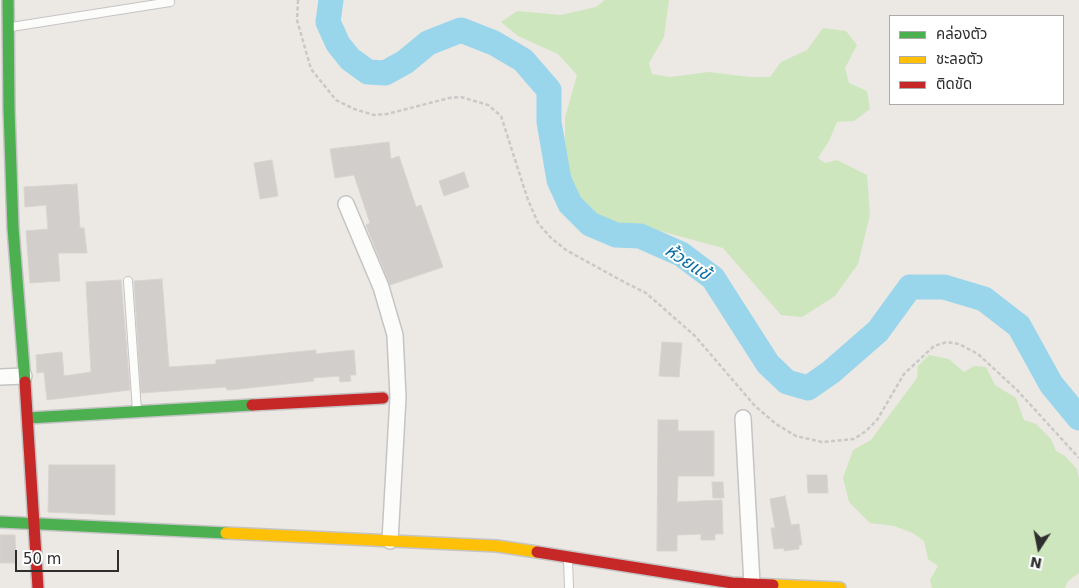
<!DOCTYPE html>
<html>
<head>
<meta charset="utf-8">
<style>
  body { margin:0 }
  #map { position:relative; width:1079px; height:588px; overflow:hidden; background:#ece8e4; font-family:"DejaVu Sans","Noto Sans Thai",sans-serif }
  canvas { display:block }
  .legend { position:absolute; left:889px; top:15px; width:175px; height:90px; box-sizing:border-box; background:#fff; border:1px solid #ababab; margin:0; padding:6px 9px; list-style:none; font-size:15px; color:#2e2e2e }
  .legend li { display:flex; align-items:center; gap:10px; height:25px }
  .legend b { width:25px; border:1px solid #ababab }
  .north { position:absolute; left:1014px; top:523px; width:50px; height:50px; -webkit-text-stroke:4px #fff; paint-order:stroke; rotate:191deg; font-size:14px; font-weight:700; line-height:20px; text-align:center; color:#2e2e2e }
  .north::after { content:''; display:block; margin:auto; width:18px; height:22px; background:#2e2e2e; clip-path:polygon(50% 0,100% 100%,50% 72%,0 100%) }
  .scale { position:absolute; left:15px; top:550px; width:104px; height:22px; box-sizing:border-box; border:2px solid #2e2e2e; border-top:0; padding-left:6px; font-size:15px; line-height:18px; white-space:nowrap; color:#2e2e2e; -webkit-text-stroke:4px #fff; paint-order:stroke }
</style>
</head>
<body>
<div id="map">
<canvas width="1079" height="588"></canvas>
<ul class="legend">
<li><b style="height:6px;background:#4caf50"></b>คล่องตัว</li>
<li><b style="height:6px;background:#ffc107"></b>ชะลอตัว</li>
<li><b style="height:6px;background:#c62828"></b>ติดขัด</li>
</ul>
<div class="north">N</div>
<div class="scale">50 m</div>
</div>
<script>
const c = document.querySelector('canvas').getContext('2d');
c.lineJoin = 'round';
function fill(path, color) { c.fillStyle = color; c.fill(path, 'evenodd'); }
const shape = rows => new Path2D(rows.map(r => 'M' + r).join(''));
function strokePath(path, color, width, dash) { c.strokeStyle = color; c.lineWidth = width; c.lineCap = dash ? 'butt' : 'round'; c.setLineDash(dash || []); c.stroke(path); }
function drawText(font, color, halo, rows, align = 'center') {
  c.font = font + ' "DejaVu Sans","Noto Sans Thai",sans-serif'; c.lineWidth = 4; c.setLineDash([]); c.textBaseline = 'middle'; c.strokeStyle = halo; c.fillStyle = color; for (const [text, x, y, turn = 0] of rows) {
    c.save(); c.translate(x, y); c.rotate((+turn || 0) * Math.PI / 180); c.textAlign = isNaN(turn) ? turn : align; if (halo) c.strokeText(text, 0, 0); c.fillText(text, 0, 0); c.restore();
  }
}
const green = shape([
  [605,0,669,0,664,37,649,63,652,74,670,77,709,72,750,77,770,77,781,62,807,50,823,28,846,31,857,45,845,68,849,83,867,91,870,109,854,121,837,122,829,141,818,158,825,163,837,160,867,175,870,215,858,264,835,296,802,317,781,315,723,248,649,228,624,226,599,219,579,201,565,159,565,118,577,75,558,54,518,36,501,22,517,11,561,15,596,7],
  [929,355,949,359,964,372,974,366,986,367,995,385,1016,398,1024,420,1036,424,1051,439,1056,451,1065,456,1077,469,1079,479,1079,573,1068,581,1065,588,932,588,930,580,938,566,928,559,924,541,913,533,894,526,870,523,849,502,843,478,853,450,871,440,879,429,917,378,918,366]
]);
const river = shape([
  [331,0,328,22,338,44,350,59,368,72,385,73,405,62,428,43,461,30,494,43,523,60,549,90,549,122,559,180,570,204,590,224,616,235,640,236,681,254,713,278,768,364,787,382,808,388,831,372,878,331,910,287,944,287,984,299,1019,326,1051,384,1079,418]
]);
const building = shape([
  [389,142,391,159,399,156,416,207,421,205,443,267,390,285,366,225,370,223,354,175,335,178,330,149,389,142],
  [272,160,278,196,260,199,254,163,272,160],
  [464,172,469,187,444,196,439,181,464,172],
  [77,184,80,228,84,228,87,253,58,253,60,281,30,283,26,231,48,229,46,205,25,207,24,187,77,184],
  [162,279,169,367,216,364,216,360,316,350,316,354,354,350,356,375,350,375,351,381,340,382,339,376,313,378,314,381,239,389,227,390,226,387,141,393,134,281,162,279],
  [121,280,130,390,47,400,44,372,37,373,36,355,62,352,64,376,91,372,86,282,121,280],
  [662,342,682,343,679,377,659,376,662,342],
  [658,420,678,420,678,431,714,431,714,476,678,476,677,502,722,500,723,534,715,534,715,540,701,540,701,534,677,535,677,551,657,551,658,420],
  [49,465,115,465,115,515,48,512,49,465],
  [807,475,827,475,828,493,808,493,807,475],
  [712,482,723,482,724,498,713,498,712,482],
  [785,496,791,525,799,524,802,545,799,545,799,549,784,551,784,548,774,549,771,528,775,528,770,499,785,496],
  [0,535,15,535,16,563,0,563,0,535]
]);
const path = shape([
  [298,0,297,20,311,69,336,100,354,109,374,115,387,114,449,98,461,97,488,105,501,116,528,200,538,223,551,238,566,250,624,282,646,293,695,336,755,406,776,424,796,436,822,442,854,439,866,431,877,420,904,374,934,346,947,342,959,344,978,354,1017,390,1079,458]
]);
const lane = shape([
  [11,27,170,2,169,0],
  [128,281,137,411],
  [568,560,569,588]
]);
const street = shape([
  [346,204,381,287,395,335,398,397,390,541],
  [0,377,24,376],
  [743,418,752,584]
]);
const fast = shape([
  [8,0,9,109,13,228,25,382],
  [28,418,252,405],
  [0,522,226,533]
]);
const slow = shape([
  [226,533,497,546,537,552],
  [773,585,840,588]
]);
const jam = shape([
  [25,382,38,588],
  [252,405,383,398],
  [537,552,732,583,773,585]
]);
const waterNames = [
  ["ห้วยแข้",687,263,33]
];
fill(green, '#cee6be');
strokePath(river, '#99d6ec', 25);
fill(building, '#d1cecb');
strokePath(building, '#d7d4d0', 1);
strokePath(lane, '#c5c4c5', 10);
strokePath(street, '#c5c4c5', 18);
strokePath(fast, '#c5c4c5', 14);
strokePath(slow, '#c5c4c5', 14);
strokePath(jam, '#c5c4c5', 14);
strokePath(path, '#c9c9c8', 2.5, [4, 2.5]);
strokePath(lane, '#fcfcfb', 8);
strokePath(street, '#fcfcfb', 15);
strokePath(fast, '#4caf50', 11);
strokePath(slow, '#ffc107', 11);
strokePath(jam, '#c62828', 11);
drawText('italic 18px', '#0d6fa3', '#fff', waterNames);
</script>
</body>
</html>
